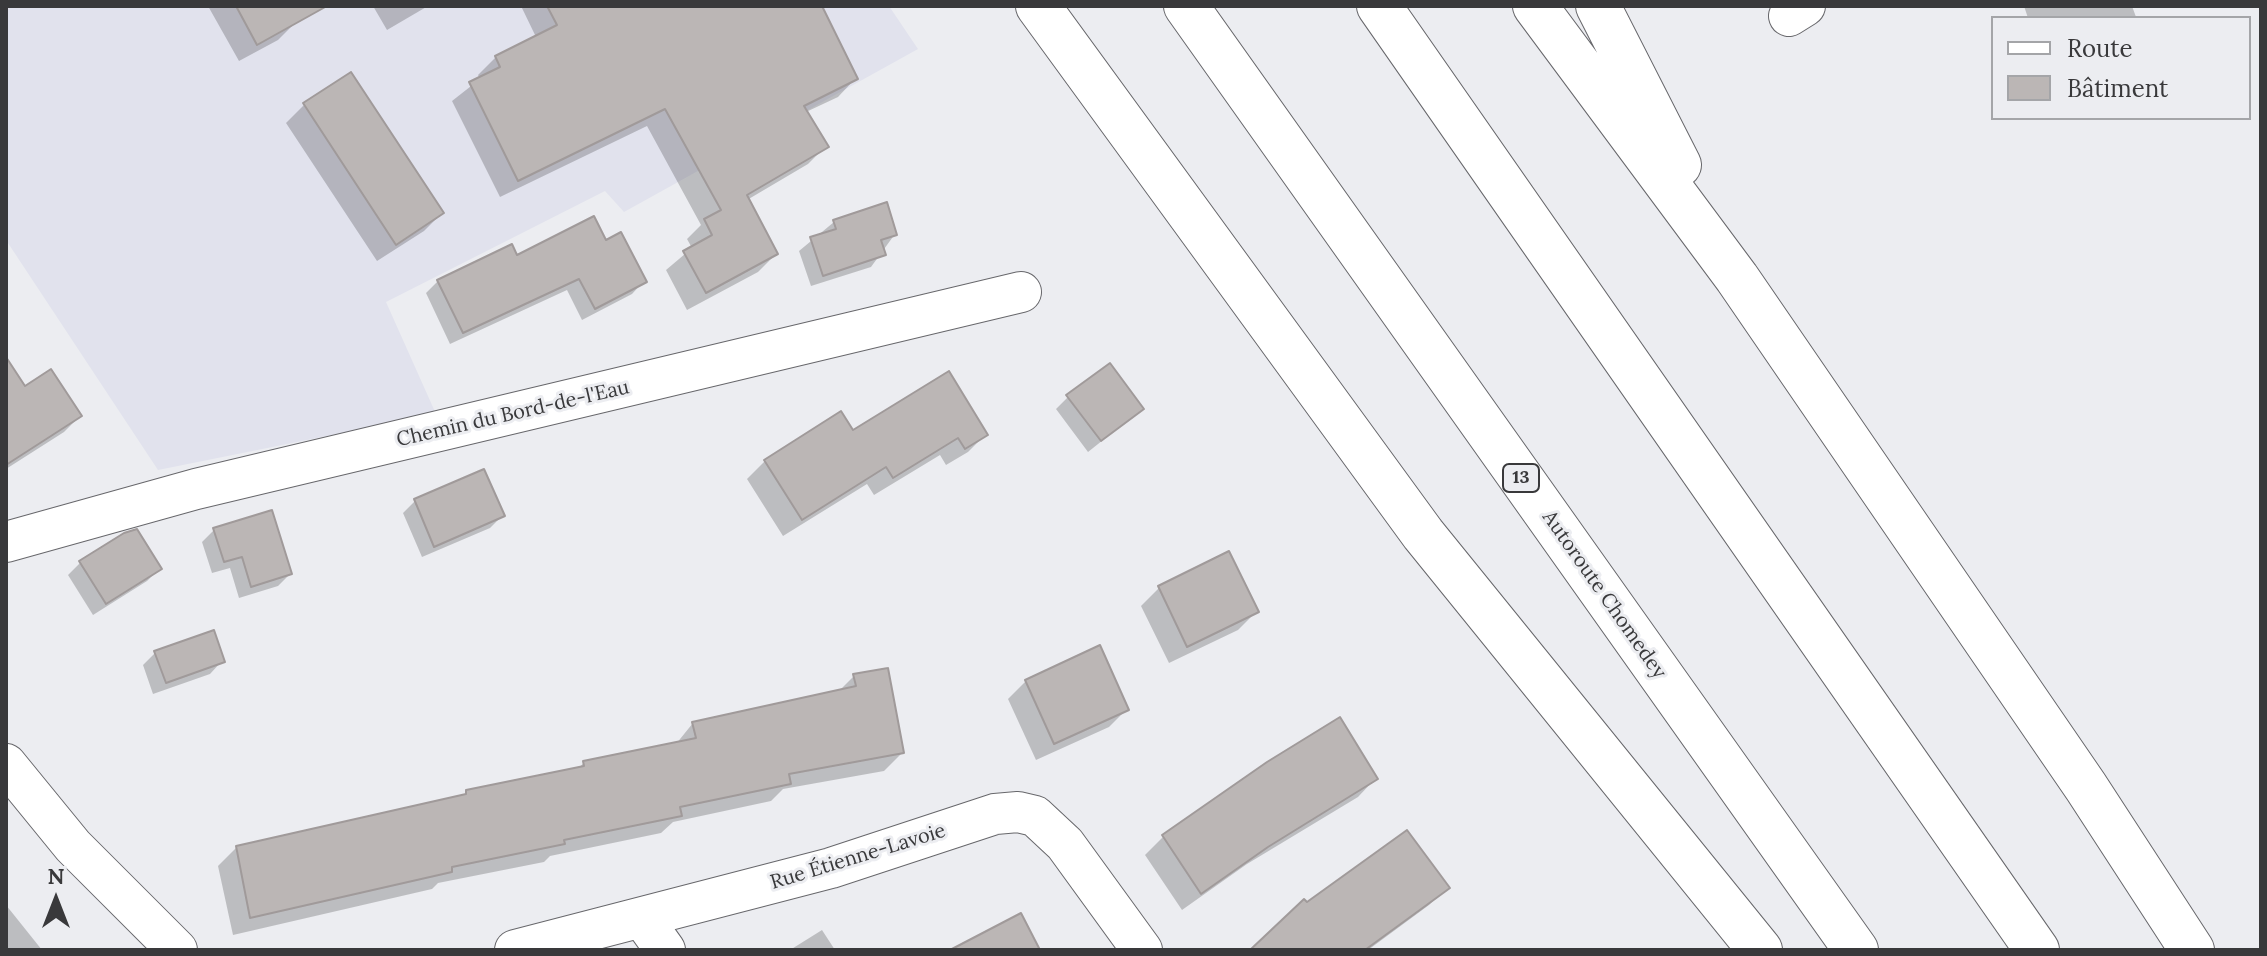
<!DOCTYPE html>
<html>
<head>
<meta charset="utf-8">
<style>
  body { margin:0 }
  #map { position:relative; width:2267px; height:956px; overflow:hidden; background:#ecedf1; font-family:Lora,serif }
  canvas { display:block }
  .frame { position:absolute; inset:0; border:8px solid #39393b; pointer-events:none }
  .legend { position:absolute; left:1991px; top:16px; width:260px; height:104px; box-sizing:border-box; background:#ecedf1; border:2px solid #a4a5a8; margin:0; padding:10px 14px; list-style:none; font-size:24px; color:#39393b }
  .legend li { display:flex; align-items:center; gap:16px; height:40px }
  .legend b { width:40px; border:2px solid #a4a5a8 }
  .north { position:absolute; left:16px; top:860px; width:80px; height:80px; -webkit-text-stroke:6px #ecedf1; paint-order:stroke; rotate:0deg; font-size:22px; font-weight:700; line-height:32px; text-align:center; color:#39393b }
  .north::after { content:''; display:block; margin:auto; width:28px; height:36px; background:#39393b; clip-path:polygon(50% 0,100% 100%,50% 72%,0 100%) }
</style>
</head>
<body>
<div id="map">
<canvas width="2267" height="956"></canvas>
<div class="frame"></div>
<ul class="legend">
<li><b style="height:10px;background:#fff"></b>Route</li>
<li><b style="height:22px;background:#bbb6b5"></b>Bâtiment</li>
</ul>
<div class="north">N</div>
</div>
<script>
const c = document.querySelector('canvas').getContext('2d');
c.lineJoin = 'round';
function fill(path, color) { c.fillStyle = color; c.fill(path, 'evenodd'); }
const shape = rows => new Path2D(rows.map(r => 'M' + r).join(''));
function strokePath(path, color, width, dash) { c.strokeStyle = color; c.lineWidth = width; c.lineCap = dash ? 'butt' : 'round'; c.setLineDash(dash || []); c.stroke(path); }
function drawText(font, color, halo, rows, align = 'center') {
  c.font = font + ' Lora,serif'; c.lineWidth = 6; c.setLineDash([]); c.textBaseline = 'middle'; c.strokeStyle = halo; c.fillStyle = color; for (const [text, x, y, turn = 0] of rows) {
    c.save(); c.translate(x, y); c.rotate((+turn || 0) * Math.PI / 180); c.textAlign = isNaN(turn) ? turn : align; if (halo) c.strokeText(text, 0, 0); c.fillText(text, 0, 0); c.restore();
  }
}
const built = shape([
  [6,6,889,6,918,49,624,212,605,191,386,302,436,414,158,470,6,240]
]);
const shadow = shape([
  [208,6,287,6,296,22,278,40,239,61],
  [373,6,428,6,387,30],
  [521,6,820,6,855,79,838,97,806,112,826,146,808,164,747,200,776,254,758,272,687,310,666,270,692,248,687,239,701,225,647,126,500,197,452,101,480,79,478,75,496,57,536,37],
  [2024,6,2132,6,2136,17,2028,18],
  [350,74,442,213,424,231,377,261,286,123,304,105],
  [834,222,895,234,871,267,811,286,799,251],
  [605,242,644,281,632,294,582,320,567,290,450,344,426,293,438,281],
  [6,367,25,389,80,416,64,432,6,469],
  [1068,397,1142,409,1088,452,1056,409],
  [852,433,986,434,968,452,946,465,940,455,874,495,867,484,783,536,747,479,765,461],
  [483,471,502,516,490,528,422,557,403,513,415,501],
  [214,530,290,574,278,586,239,598,230,568,212,573,202,542],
  [125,535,159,569,147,581,93,615,68,575,80,563],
  [1228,554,1256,612,1238,630,1169,663,1141,606,1159,588],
  [155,653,222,661,210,674,153,694,143,665],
  [854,676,902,753,884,771,783,789,771,801,673,822,661,833,550,856,544,862,438,883,432,889,233,935,218,866,236,848,461,797,467,792,577,769,584,763,676,744,693,723,838,692],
  [1026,681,1127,709,1109,727,1036,760,1008,699],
  [1268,764,1375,779,1358,797,1247,864,1182,910,1145,855,1163,837],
  [1447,887,1429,905,1368,950,1253,950,1307,905],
  [6,905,42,950,6,950],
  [822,930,835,950,790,950]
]);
const building = shape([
  [236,6,327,6,257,45,236,6],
  [547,6,822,6,858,79,804,106,829,147,747,195,778,254,706,293,683,251,712,235,704,219,721,210,665,109,518,181,469,82,500,67,495,56,557,25,547,6],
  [351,72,444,213,396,245,303,103,351,72],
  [887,202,897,235,881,240,886,255,823,276,810,237,836,229,833,220,887,202],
  [594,216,606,240,621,232,647,282,595,309,579,279,463,333,437,280,512,244,517,255,594,216],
  [6,357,25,386,51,369,82,416,6,465,6,357],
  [1110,363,1144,409,1101,441,1066,395,1110,363],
  [949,371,988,435,965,449,958,438,893,478,886,467,802,520,764,460,841,411,853,430,949,371],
  [484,469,505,516,434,547,414,499,484,469],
  [272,510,292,574,251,587,242,557,224,562,213,528,272,510],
  [137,529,162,569,106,604,79,561,124,533,137,529],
  [1229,551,1259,612,1187,647,1158,586,1229,551],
  [214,630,225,662,166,683,154,651,214,630],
  [1100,645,1129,710,1054,744,1025,680,1100,645],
  [888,668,904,753,789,774,791,784,680,807,682,816,564,840,565,844,452,867,452,872,250,918,236,846,466,794,466,790,584,766,583,761,696,738,692,722,856,686,853,674,888,668],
  [1340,717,1378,779,1268,847,1201,894,1162,835,1267,762,1340,717],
  [1407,830,1450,888,1365,950,1250,950,1304,899,1307,902,1407,830],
  [1021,913,1040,950,950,950,1021,913]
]);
const minor = shape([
  [1789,16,1805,6],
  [6,542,196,489,1021,292],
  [6,764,73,846,177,950],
  [643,919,665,950],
  [515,950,831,868,995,814,1018,812,1035,816,1065,844,1142,950]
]);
const motorway = shape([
  [1038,6,1423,534,1760,950],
  [1186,6,1856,950],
  [1379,6,2037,950],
  [1535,6,1737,278,2086,787,2192,950],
  [1598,6,1679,165]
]);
const shields = [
  [1521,478,36]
];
const shieldNames = [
  ["13",1521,478]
];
const streetNames = [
  ["Chemin du Bord-de-l'Eau",513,414,-13],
  ["Autoroute Chomedey",1604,595,55],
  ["Rue Étienne-Lavoie",858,857,-17]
];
fill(built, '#e1e2ed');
fill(shadow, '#0003');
fill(building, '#bbb6b5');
strokePath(building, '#a09a9a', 2);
strokePath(minor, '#67676b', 42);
strokePath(motorway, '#67676b', 46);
strokePath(minor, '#fff', 40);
strokePath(motorway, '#fff', 44);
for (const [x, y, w] of shields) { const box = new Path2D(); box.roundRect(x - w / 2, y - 14, w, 28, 6); c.fillStyle = '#ecedf1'; c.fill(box); strokePath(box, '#39393b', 2); }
drawText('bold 18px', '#39393b', null, shieldNames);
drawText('20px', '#39393b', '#ecedf1', streetNames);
</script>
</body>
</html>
